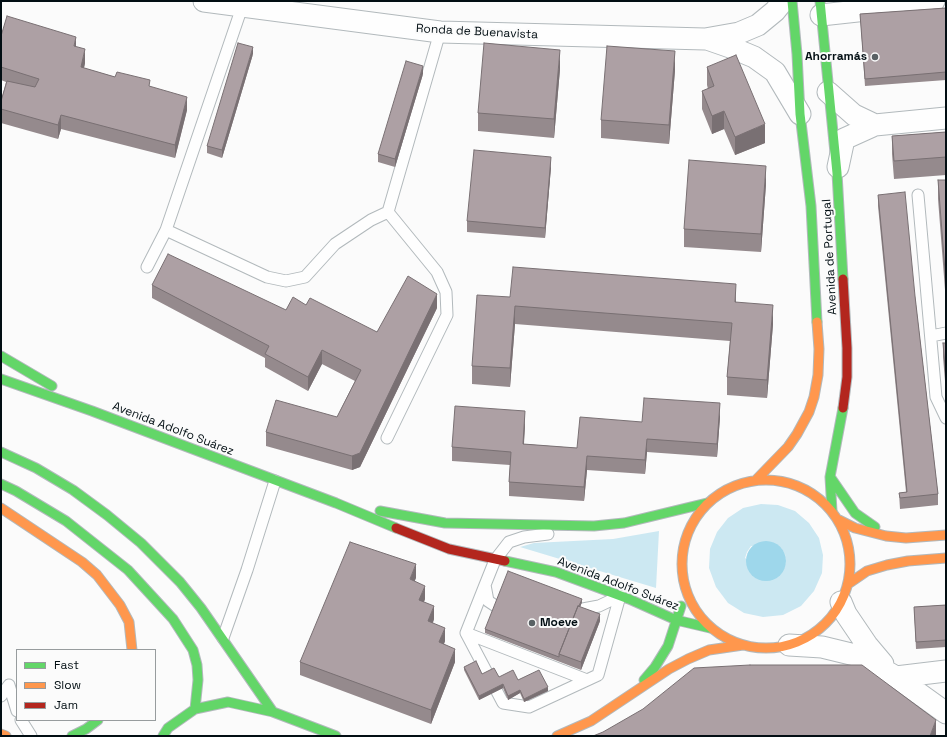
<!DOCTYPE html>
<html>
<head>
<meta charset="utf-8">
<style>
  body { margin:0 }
  #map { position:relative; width:947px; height:737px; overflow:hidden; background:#fbfbfb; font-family:"Space Grotesk",sans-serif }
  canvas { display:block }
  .frame { position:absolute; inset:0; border:2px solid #020e13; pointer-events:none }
  .legend { position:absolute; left:16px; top:649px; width:140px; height:72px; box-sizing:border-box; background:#fbfbfb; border:1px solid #979c9e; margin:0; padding:5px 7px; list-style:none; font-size:12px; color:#020e13 }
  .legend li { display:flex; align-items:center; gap:8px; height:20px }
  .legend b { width:20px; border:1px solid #979c9e }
</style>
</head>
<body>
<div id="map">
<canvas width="947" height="737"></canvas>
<div class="frame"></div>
<ul class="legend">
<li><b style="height:5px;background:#63d668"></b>Fast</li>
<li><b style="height:5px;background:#ff974d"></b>Slow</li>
<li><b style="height:5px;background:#b3261e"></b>Jam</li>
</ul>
</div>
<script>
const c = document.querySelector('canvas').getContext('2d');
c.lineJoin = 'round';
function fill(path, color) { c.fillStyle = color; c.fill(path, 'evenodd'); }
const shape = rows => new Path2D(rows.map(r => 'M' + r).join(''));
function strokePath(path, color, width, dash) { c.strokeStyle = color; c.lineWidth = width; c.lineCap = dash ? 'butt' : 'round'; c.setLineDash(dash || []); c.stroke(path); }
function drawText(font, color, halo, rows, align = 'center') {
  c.font = font + ' "Space Grotesk",sans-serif'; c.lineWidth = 4; c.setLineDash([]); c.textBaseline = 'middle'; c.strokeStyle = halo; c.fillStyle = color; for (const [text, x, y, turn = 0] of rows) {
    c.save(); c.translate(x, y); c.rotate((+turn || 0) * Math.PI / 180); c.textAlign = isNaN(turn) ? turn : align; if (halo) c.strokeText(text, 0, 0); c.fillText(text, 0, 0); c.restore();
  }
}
const green = shape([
  [761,504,778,505,795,511,809,523,819,538,823,555,822,573,814,591,801,606,783,615,763,617,744,613,728,603,716,587,709,568,710,549,717,532,728,518,743,508],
  [751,546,781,548,785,554,786,561,785,567,781,573,777,577,745,558,747,552],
  [659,531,656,588,520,547,534,543,613,539]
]);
const water = shape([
  '746 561a20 20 0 1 1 40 0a20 20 0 1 1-40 0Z'
]);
const lane = shape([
  [918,195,936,397,946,418],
  [166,230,267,277,286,281,305,277,335,244,371,220,388,212,440,32],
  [147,267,166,230,242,7],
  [931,336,946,333],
  [387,438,447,315,446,292,437,272,388,212],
  [485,585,466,633,503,703,529,707,598,675,620,596],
  [509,608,497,607,488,601,485,585,495,560,509,542,524,537,548,534],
  [572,611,599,606,620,596],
  [466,633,587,680],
  [223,638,247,570,275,481],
  [9,685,17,711],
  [1,696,9,685],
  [21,720,31,736]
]);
const street = shape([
  [204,1,440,32,705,39,739,33,758,25,775,11,783,1],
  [821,15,912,5,934,1],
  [707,39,730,47,754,57,775,72,800,114],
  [828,92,854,115,875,125],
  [838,167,844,139,875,125,946,118],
  [841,602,846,614,867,645,883,664],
  [789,645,822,647,859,656,896,677,946,713],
  [896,677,946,671]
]);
const fast = shape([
  [792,1,797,54,800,114,811,206,817,322],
  [820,1,837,173,843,279],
  [1,356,52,386],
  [1,379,92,411,336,503,396,528],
  [1,452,36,468,73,490,107,515,141,543,180,582,201,608,273,712],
  [831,478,855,513,875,527],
  [1,484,16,491,66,521,128,570,173,619,193,650,197,665,198,680,195,709],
  [380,511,445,523,594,526,624,523,707,503],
  [832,511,830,477,843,408],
  [505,561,556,572,629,599,676,620,710,628],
  [644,680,655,667,668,646,681,606],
  [72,736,86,729,98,720],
  [163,736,168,728,195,709,228,702,273,712,336,736]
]);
const slow = shape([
  '682 564a84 84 0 1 1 168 0a84 84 0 1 1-168 0Z',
  [756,480,788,447,797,434,809,412,814,397,818,375,819,349,817,322],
  [1,508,82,562,97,575,120,605,129,622,132,650],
  [839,520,855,528,886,536,906,538,946,535],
  [848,584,867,571,887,565,908,561,946,558],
  [1,734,6,736],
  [557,736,591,721,669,669,688,659,709,650,743,645]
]);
const jam = shape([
  [843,408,847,377,847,348,843,279],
  [396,528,449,549,505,561]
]);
const wall = shape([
  [946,8,946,80,865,86,860,14],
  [1,36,76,47,85,63,84,68,150,87,187,110,175,158,61,129,58,139,1,123,1,101,6,82,1,80],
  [253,54,222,158,207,153,207,146],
  [707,67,765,143,735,155,724,129,712,134,702,109,702,91,708,89,707,85],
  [560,69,554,138,478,131,478,113],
  [675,70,669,144,601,138,601,120],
  [423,74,395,167,378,162,378,154],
  [946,132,946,175,894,179,892,154,892,136],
  [551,167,545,238,467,232,467,221],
  [938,180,946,180,946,303,938,199],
  [766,184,761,252,684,247,684,229],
  [878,195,915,296,938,494,938,505,900,509,899,493,906,492,878,206],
  [152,285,286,310,306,305,377,332,437,308,360,467,352,470,266,446,266,432,337,417,355,381,322,364,308,391,265,367,265,358,152,298],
  [510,297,736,302,773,324,767,398,727,395,727,377,730,341,515,324,510,387,472,384,472,366],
  [943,343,946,343,946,393,943,357],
  [720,417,717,457,647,452,645,474,587,470,584,501,509,496,509,482,510,465,452,461,452,447,525,424,524,444,577,448,642,422],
  [416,578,414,581,425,599,424,602,434,619,433,623,445,641,444,644,455,662,431,724,300,675,300,662],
  [582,602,580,607,600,621,581,670,485,633,485,629],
  [946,605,946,647,916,649,914,607],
  [464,667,482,674,518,680,548,691,524,702,520,693,508,700,503,688,479,700,464,670]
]);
const shadedWall = shape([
  [76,37,76,50,74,46],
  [253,47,253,54,222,158,222,150],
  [85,49,85,63,81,81,81,67],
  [560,50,560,69,554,138,554,119],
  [675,51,675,70,669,144,669,125],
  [423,66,423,74,395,167,395,159],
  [187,97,187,110,175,158,175,145],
  [724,111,724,129,712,134,712,116],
  [61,115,61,129,58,139,58,125],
  [765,124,765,143,735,155,735,137],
  [551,157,551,167,545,238,545,228],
  [766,166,766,184,761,252,761,234],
  [736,284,736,302,735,321,735,302],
  [437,294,437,308,360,467,352,470,352,456],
  [773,305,773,324,767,398,767,380],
  [515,306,515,324,510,387,510,368],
  [322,350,322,364,308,391,308,377],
  [720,403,720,417,717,457,717,444],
  [525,411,525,424,523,457,523,444],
  [647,439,647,452,645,474,645,460],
  [587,456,587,470,584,501,584,487],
  [416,564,416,578,410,593,410,579],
  [425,586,425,599,419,613,419,600],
  [582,599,582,602,562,655],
  [434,606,434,619,428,634,428,621],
  [600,614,600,621,581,670,581,662],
  [445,628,445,641,439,656,439,642],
  [455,649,455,662,431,724,431,710],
  [503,684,503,688,479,700,479,696],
  [548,687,548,691,524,702,524,699],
  [520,690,520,693,508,700,508,696],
  [936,720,936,736,930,736]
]);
const building = shape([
  [946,8,946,72,865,79,860,14,946,8],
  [7,16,76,37,74,46,85,49,81,67,115,77,117,72,150,80,149,86,187,97,175,145,61,115,58,125,1,109,1,101,7,81,35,87,39,79,1,67,1,36,7,16],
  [238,43,253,47,222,150,207,146,238,43],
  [484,43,560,50,554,119,478,113,484,43],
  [607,46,675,51,669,125,601,120,607,46],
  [736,55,765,124,735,137,724,111,712,116,702,91,714,86,707,67,736,55],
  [406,61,423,66,395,159,378,154,406,61],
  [946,132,946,157,894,161,892,136,946,132],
  [474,150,551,157,545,228,467,221,474,150],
  [689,160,766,166,761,234,684,229,689,160],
  [938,180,946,180,946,284,938,180],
  [905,192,915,296,938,494,900,498,899,493,907,492,878,195,905,192],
  [168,254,286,310,293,297,306,305,310,298,377,332,408,276,437,294,360,453,352,456,266,432,276,400,337,417,361,370,322,350,308,377,265,354,269,346,152,285,168,254],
  [513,267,736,284,735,302,773,305,767,380,727,377,732,323,515,306,510,368,472,366,477,295,510,297,513,267],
  [943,343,946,343,946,379,943,343],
  [644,398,720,403,717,444,647,439,645,460,587,456,584,487,509,482,511,452,452,447,455,406,525,411,523,444,577,448,580,417,642,422,644,398],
  [350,542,416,564,410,579,425,586,419,600,434,606,428,621,445,628,439,642,455,649,431,710,300,662,350,542],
  [508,571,582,599,579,606,578,606,559,654,559,657,485,629,508,571],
  [946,605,946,640,916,642,914,607,946,605],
  [578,606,600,614,581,662,559,654,578,606],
  [476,661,482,674,494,668,499,677,513,670,518,680,539,670,548,687,524,699,520,690,508,696,503,684,479,696,464,667,476,661],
  [750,665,862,665,936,720,930,736,593,736,603,732,643,709,694,668,750,665]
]);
const markers = [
  [875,57,4,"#596164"],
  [532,623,4,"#596164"]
];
const streetNames = [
  ["Ronda de Buenavista",477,32,3],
  ["Avenida de Portugal",830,257,-93],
  ["Avenida Adolfo Suárez",173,429,21],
  ["Avenida Adolfo Suárez",618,584,21]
];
const poiNames = [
  ["Ahorramás",867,57],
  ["Moeve",540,623,"left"]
];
fill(green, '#cce8f2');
fill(water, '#9ed7eb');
strokePath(lane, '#b2b9bc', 13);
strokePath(street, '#b2b9bc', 23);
strokePath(fast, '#b2b9bc', 11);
strokePath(slow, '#b2b9bc', 11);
strokePath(jam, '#b2b9bc', 11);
strokePath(lane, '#fefefe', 11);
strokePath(street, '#fefefe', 21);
strokePath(fast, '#63d668', 9);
strokePath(slow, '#ff974d', 9);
strokePath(jam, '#b3261e', 9);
fill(wall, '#958a8d');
fill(shadedWall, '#797073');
fill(building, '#ada0a4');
strokePath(building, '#797073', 1);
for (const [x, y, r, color] of markers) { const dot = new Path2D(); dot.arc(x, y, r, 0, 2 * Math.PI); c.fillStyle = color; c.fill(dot); strokePath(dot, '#fbfbfb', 1.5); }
drawText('12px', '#020e13', '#fbfbfb', streetNames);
drawText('bold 12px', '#020e13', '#fbfbfb', poiNames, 'right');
</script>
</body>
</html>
